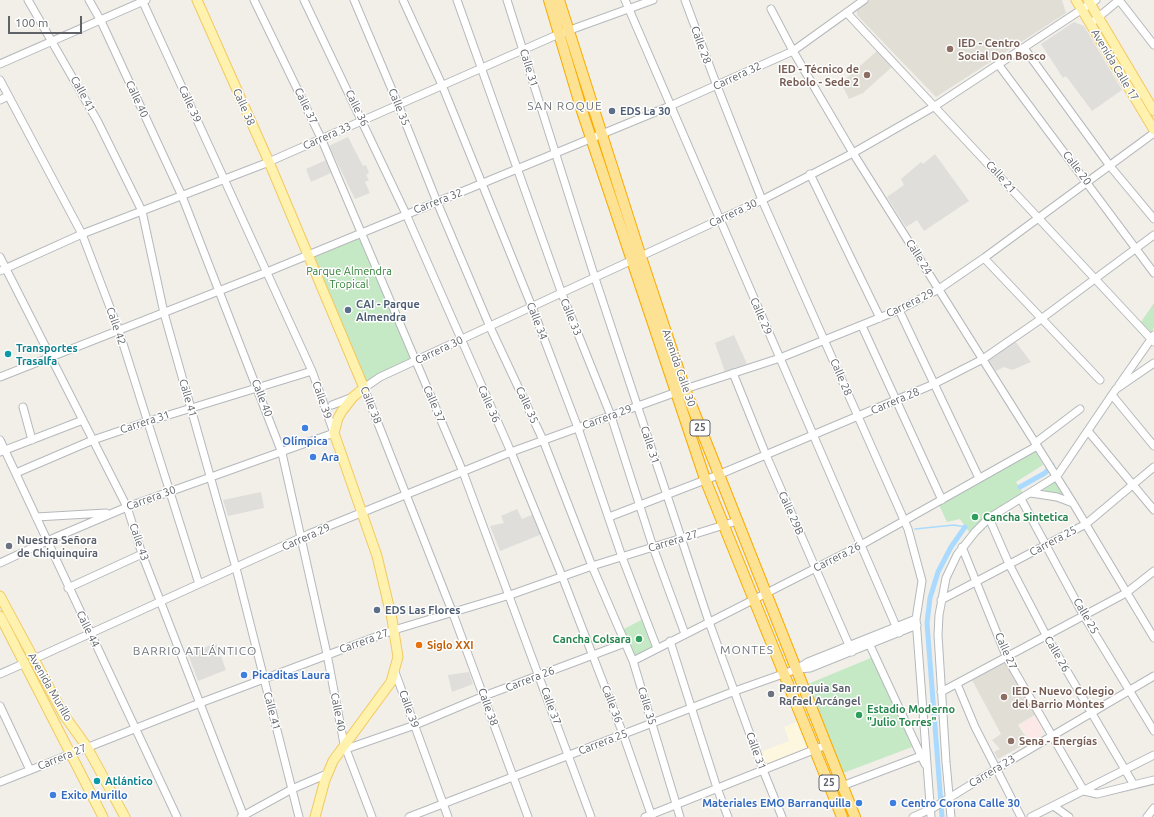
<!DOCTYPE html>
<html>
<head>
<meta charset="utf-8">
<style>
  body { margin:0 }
  #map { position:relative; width:1154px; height:817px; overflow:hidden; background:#f1efe8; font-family:Ubuntu,sans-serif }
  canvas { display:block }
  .scale { position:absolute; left:8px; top:16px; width:74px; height:18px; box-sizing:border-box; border:2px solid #5f6368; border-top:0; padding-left:5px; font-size:12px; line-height:14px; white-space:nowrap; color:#5f6368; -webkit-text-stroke:3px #fff; paint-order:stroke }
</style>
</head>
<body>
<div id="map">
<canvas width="1154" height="817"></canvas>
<div class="scale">100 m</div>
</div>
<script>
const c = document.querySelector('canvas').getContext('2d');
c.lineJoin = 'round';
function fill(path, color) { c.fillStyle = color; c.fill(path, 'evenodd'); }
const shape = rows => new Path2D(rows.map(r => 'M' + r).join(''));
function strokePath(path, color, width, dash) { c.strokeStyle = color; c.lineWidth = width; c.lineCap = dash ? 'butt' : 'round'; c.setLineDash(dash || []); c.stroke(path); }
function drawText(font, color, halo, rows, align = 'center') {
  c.font = font + ' Ubuntu,sans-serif'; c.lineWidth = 3; c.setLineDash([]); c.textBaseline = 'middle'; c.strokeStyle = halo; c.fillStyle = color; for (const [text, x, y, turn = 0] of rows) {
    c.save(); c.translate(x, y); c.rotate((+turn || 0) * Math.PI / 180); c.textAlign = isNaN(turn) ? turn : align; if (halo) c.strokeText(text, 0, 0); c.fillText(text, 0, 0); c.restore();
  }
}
const commercial = shape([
  [797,722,807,749,766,765,761,752,789,741,784,727]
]);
const industrial = shape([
  [1074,22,1084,26,1122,90,1092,111,1066,76,1063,78,1041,44],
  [348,137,363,166,366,165,369,173,366,175,369,180,365,182,370,193,355,199,329,146],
  [935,154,969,201,924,231,917,220,906,227,887,197,904,185,901,179,921,162,923,164],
  [326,160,331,173,311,182,306,169],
  [734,335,747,364,725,372,715,343],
  [1015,341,1031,362,1012,370,1004,367,996,371,988,360],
  [261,492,264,508,228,516,223,500],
  [517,509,522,519,534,514,542,534,500,551,490,526,504,523,501,516],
  [216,643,226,670,198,681,188,654],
  [469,672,473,684,452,692,448,675]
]);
const education = shape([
  [869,0,1062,0,1066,13,936,97,857,15,857,9],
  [878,50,893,66,863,93,849,99,841,83],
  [1007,661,1038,713,1018,725,1029,742,998,759,994,752,1000,749,992,740,1001,734,972,680]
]);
const medical = shape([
  [1038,714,1043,723,1041,737,1031,743,1020,724]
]);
const green = shape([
  [362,232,416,361,364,388,307,254],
  [1154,303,1154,328,1151,332,1141,322],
  [1035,451,1043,465,1016,482,1023,493,991,512,970,533,960,519,947,522,939,505],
  [1056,481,1066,497,1039,493],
  [645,618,657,648,633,661,620,631],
  [873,657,912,747,843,773,808,684]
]);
const stream = shape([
  [915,529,954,525,965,527]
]);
const canal = shape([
  [1020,487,1045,473,1052,465],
  [942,817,927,623,930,598,938,572,951,547,965,527]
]);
const minor = shape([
  [28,0,98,122,142,211,164,313,236,568,299,817],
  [89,0,101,21,182,196,282,453,327,654,344,744,372,817],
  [254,0,321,138,463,472,591,817],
  [304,0,406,214,511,452,562,576,623,734,652,817],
  [354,0,398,104,437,202,490,327,543,440,592,566,633,661,680,817],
  [403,0,442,85,532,307,578,428,622,557,657,648],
  [457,0,562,294,611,416,653,547,685,634],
  [507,0,595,278,709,622,763,770,782,817],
  [625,0,899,633],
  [685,0,717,86,762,200,908,529,922,581,916,619,931,817],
  [1119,0,1154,45],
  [771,9,793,51,853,153,1073,503,1154,638],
  [847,13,1154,342],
  [1095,20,1119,0],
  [1024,48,1110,166,1154,219],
  [0,64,146,0],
  [998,64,1154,273],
  [0,80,82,234,119,331,199,584],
  [0,100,8,96],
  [810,174,880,318],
  [0,257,127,507,142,554,244,817],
  [984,258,1100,380],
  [0,271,82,234,264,164,559,34,653,0],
  [899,310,979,478],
  [862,326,942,500],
  [733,373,766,455,852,652],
  [0,377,267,272,670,106,793,51,864,0],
  [1119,385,1154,335],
  [1112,395,1154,446],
  [332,405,353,397],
  [23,407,32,440],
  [1088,431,1154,510],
  [0,440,177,817],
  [1035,443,1080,409],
  [0,452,83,420],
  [16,473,93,440,146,422,312,371],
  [1031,493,1057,497,1073,503],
  [1021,499,1084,616,1154,731],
  [36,517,106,513],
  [609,517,718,475,934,384,983,359,1041,319,1154,235],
  [989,518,1009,564,1047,637,1134,785],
  [962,547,1007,658,1084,791,1097,794,1154,780],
  [0,563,47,541,127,507,334,433,312,371,142,0],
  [68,588,142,554],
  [941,600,1086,524,1154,467],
  [867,639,925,764],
  [670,641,717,788,728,817],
  [34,659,309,534,511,452,685,389,780,358,899,310,939,289,984,258,1154,133],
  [633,661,861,545,1037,446],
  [799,669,810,668,917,625],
  [395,672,448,817],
  [0,674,25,663],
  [957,684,975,727,1021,817],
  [941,692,1126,593,1154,571],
  [0,706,30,770],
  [346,749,415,725,484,696,625,643],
  [0,782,200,703,394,630,510,595,592,566,737,521],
  [842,786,921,756],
  [1055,807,1069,817],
  [241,817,292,789,327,774],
  [409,817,735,691,797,669,808,662,916,619],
  [528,817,452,611,364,388,380,377,762,200,853,153,935,106,1096,0],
  [645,817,826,745],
  [913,817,933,808,996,769,1154,676],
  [951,817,946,762,938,635,939,615,946,578,957,555,975,532,989,518,1057,476,1116,389,1154,363],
  [1031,817,1154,755],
  [1147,817,1154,808]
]);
const major = shape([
  [197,0,269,162,364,388,353,397,342,411,338,418,334,433,377,556,392,619,398,657,391,682,333,761,325,780,315,817],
  [1076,0,1154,130],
  [1088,0,1154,111],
  [0,596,64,715,87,747,125,817],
  [0,616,103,817]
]);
const highway = shape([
  [549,0,582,111,705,479,842,817],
  [559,0,641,257,685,389,855,817]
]);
const markers = [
  [950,49,4,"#8d6e63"],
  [867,75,4,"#8d6e63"],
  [612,111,4,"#5c6f8a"],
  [348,310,4,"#5c6f8a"],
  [8,354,4,"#0f9aa8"],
  [305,428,4,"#3f7fe0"],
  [313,457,4,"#3f7fe0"],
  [975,517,4,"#2e9e5b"],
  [9,546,4,"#6b7280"],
  [377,610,4,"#5c6f8a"],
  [639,639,4,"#2e9e5b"],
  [419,645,4,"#e8710a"],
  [244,675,4,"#3f7fe0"],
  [771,694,4,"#6b7280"],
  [1004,697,4,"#8d6e63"],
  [859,715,4,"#2e9e5b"],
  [1011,741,4,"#8d6e63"],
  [97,781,4,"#0f9aa8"],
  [53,795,4,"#3f7fe0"],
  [859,803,4,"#3f7fe0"],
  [893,803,4,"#3f7fe0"]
];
const shields = [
  [700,428,20],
  [829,783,20]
];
const shieldNames = [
  ["25",700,428],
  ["25",829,783]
];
const educationNames = [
  ["IED - Centro",958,43],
  ["Social Don Bosco",958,56],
  ["IED - Técnico de",859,69,"right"],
  ["Rebolo - Sede 2",859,82,"right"],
  ["IED - Nuevo Colegio",1012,691],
  ["del Barrio Montes",1012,704],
  ["Sena - Energías",1019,741]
];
const streetNames = [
  ["Calle 28",701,45,70],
  ["Avenida Calle 17",1115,65,59],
  ["Calle 31",529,68,73],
  ["Carrera 32",737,76,-25],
  ["Calle 41",83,94,61],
  ["Calle 40",137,99,65],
  ["Calle 39",190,104,65],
  ["Calle 37",306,106,64],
  ["Calle 38",244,107,66],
  ["Calle 35",399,107,68],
  ["Calle 36",357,108,64],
  ["Carrera 33",327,136,-24],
  ["Calle 20",1077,168,53],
  ["Calle 21",1001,177,48],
  ["Carrera 32",438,201,-21],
  ["Carrera 30",733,213,-25],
  ["Calle 24",919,257,58],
  ["Carrera 29",910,303,-26],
  ["Calle 29",761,316,67],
  ["Calle 33",571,317,68],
  ["Calle 34",537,321,69],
  ["Calle 42",116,326,71],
  ["Carrera 30",439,350,-25],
  ["Avenida Calle 30",679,368,71],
  ["Calle 28",841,377,67],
  ["Calle 41",188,398,74],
  ["Calle 40",262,398,69],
  ["Calle 39",322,400,71],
  ["Carrera 28",895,401,-23],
  ["Calle 37",434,404,67],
  ["Calle 36",489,404,66],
  ["Calle 38",371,405,68],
  ["Calle 35",527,405,65],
  ["Carrera 29",607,417,-20],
  ["Carrera 31",145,422,-18],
  ["Calle 31",650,445,72],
  ["Carrera 30",151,498,-20],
  ["Calle 29B",791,513,66],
  ["Carrera 29",306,537,-24],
  ["Carrera 27",673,541,-17],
  ["Carrera 25",1053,541,-28],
  ["Calle 43",139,542,71],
  ["Carrera 26",837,557,-27],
  ["Calle 25",1086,616,60],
  ["Calle 44",88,629,64],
  ["Carrera 27",364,641,-20],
  ["Calle 27",1006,651,66],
  ["Calle 26",1057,654,60],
  ["Carrera 26",530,679,-21],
  ["Avenida Murillo",50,687,60],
  ["Calle 36",612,704,69],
  ["Calle 37",551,706,70],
  ["Calle 35",647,706,73],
  ["Calle 38",488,707,70],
  ["Calle 39",409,709,70],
  ["Calle 41",272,711,75],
  ["Calle 40",338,712,79],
  ["Carrera 25",603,742,-21],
  ["Calle 31",756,751,70],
  ["Carrera 27",62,757,-22],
  ["Carrera 23",992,771,-31]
];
const serviceNames = [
  ["EDS La 30",620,111],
  ["CAI - Parque",356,304],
  ["Almendra",356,317],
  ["EDS Las Flores",385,610]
];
const parkNames = [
  ["Parque Almendra",349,271],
  ["Tropical",349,284]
];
const cultureNames = [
  ["Transportes",16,348],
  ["Trasalfa",16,361],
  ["Atlántico",105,781]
];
const shopNames = [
  ["Olímpica",305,441,"center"],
  ["Ara",321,457],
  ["Picaditas Laura",252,675],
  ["Exito Murillo",61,795],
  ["Materiales EMO Barranquilla",851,803,"right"],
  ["Centro Corona Calle 30",901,803]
];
const leisureNames = [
  ["Cancha Sintetica",983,517],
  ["Cancha Colsara",631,639,"right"],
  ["Estadio Moderno",867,709],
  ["\"Julio Torres\"",867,722]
];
const worshipNames = [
  ["Nuestra Señora",17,540],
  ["de Chiquinquira",17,553],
  ["Parroquia San",779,688],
  ["Rafael Arcángel",779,701]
];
const foodNames = [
  ["Siglo XXI",427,645]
];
const neighbourhoodNames = [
  ["SAN ROQUE",565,106],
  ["MONTES",747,650],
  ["BARRIO ATLÁNTICO",195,651]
];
fill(commercial, '#fef7e0');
fill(industrial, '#e0deda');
fill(education, '#e1ded6');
fill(medical, '#fce8e6');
fill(green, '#c5e8c5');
strokePath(stream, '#aadaff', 1.5);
strokePath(canal, '#aadaff', 5);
strokePath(minor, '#b5b8bc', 9);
strokePath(major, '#f2c960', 11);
strokePath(highway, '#f9ab00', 12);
strokePath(minor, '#fff', 7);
strokePath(major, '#fff2af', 9);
strokePath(highway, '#fde293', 10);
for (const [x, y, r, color] of markers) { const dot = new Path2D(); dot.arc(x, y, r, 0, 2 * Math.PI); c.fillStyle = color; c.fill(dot); strokePath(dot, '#fff', 1.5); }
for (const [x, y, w] of shields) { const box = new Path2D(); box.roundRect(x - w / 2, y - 8, w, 16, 3); c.fillStyle = '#fff'; c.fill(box); strokePath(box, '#5f6368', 1); }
drawText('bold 10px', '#5f6368', null, shieldNames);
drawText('bold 11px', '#785e54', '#fff', educationNames, 'left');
drawText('11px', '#5f6368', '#fff', streetNames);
drawText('bold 11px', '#4e5e75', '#fff', serviceNames, 'left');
drawText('11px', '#348238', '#fff', parkNames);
drawText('bold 11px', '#0d838f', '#fff', cultureNames, 'left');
drawText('bold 11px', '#366cbe', '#fff', shopNames, 'left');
drawText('bold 11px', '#27864d', '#fff', leisureNames, 'left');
drawText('bold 11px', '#5b616d', '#fff', worshipNames, 'left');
drawText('bold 11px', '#c56008', '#fff', foodNames, 'left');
c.letterSpacing = '1px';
drawText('12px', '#70757a', '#fff', neighbourhoodNames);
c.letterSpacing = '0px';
</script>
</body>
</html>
